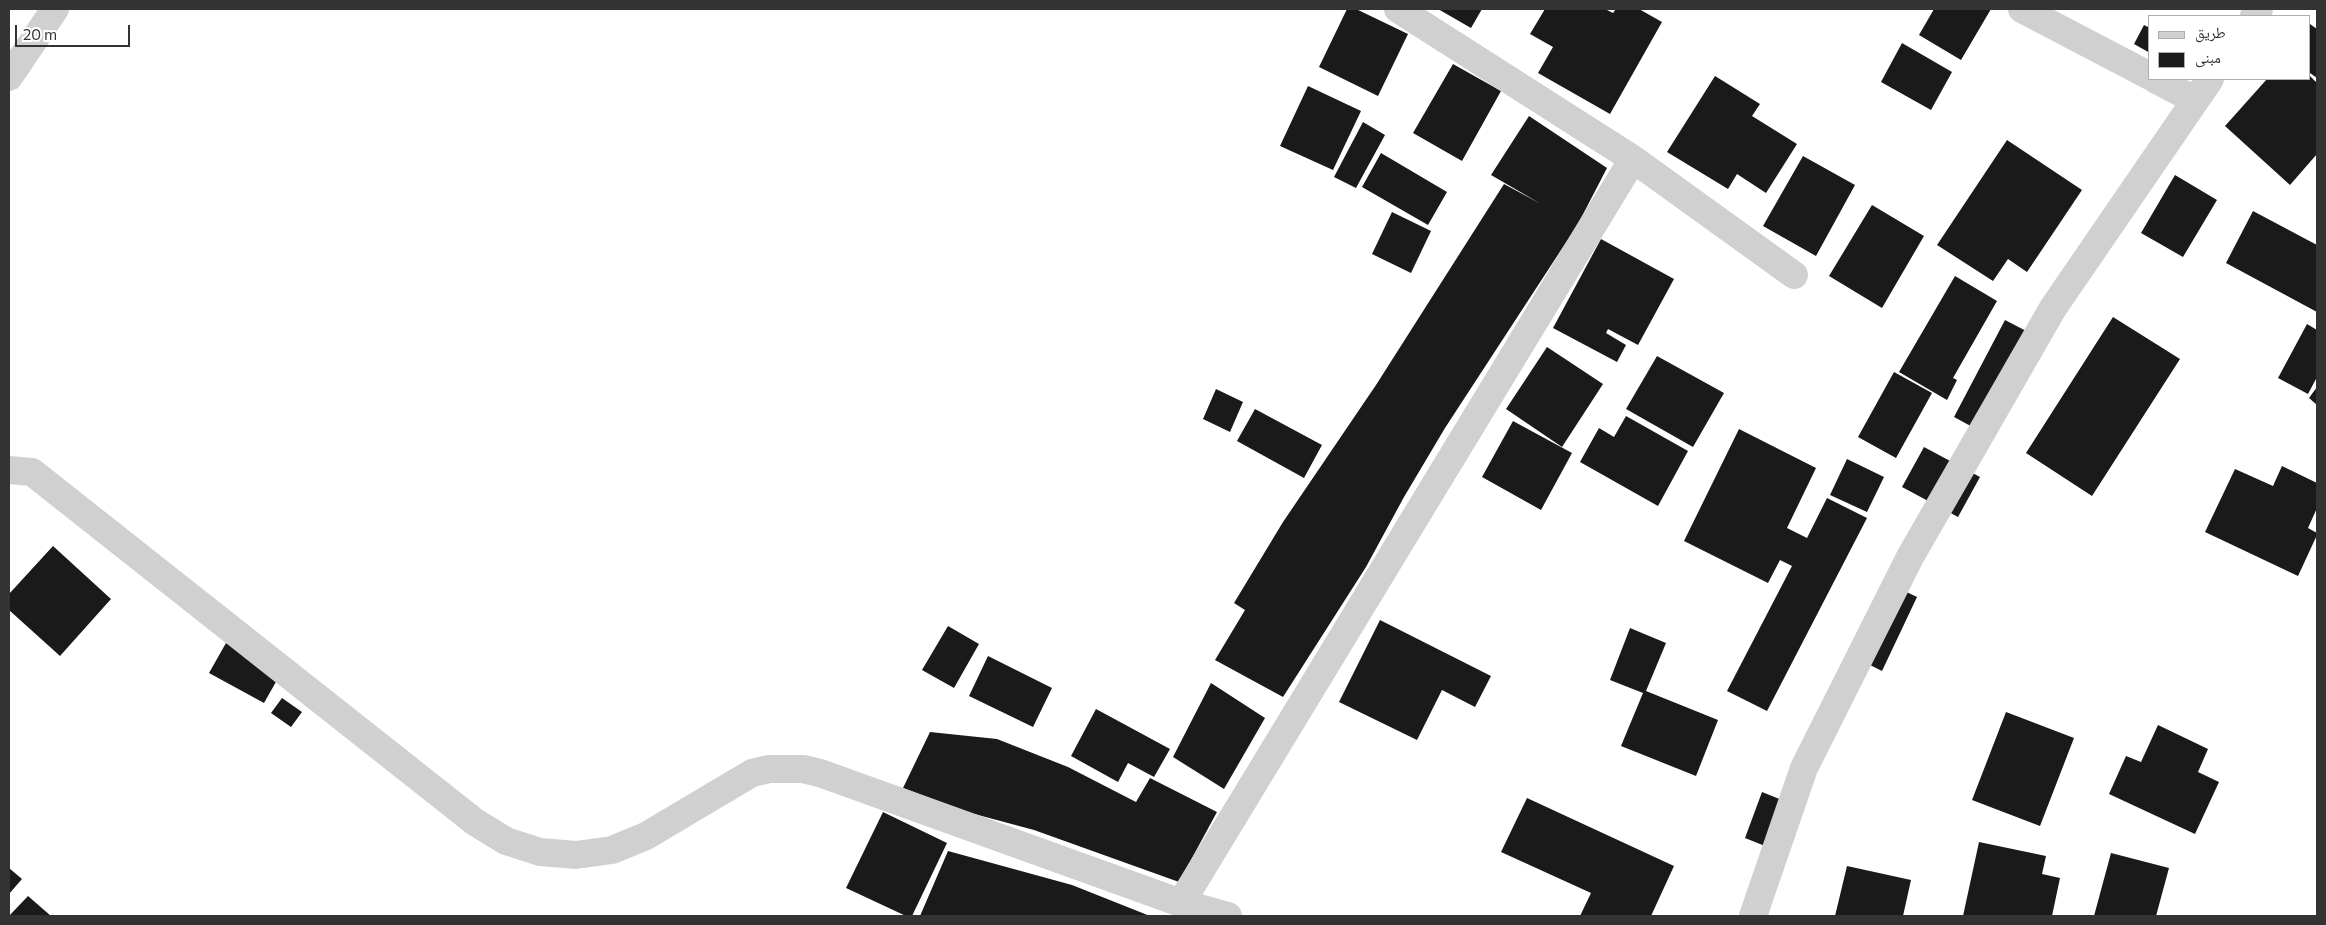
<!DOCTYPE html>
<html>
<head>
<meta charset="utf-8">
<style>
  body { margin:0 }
  #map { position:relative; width:2326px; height:925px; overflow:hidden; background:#fff; font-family:Commissioner,"Noto Naskh Arabic",sans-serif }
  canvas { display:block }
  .frame { position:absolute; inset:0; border:10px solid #333; pointer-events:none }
  .legend { position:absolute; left:2148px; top:15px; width:162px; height:65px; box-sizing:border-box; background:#fff; border:1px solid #adadad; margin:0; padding:6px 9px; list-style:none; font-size:15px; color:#333 }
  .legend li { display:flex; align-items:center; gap:10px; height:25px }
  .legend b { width:25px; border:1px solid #adadad }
  .scale { position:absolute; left:15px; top:25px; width:115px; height:22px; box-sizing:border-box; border:2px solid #333; border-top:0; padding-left:6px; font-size:15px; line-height:18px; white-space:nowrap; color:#333; -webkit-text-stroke:4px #fff; paint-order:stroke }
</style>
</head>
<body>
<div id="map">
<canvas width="2326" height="925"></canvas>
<div class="frame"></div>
<ul class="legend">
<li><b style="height:6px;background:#d0d0d0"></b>طريق</li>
<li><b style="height:14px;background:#1a1a1a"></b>مبنى</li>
</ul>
<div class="scale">20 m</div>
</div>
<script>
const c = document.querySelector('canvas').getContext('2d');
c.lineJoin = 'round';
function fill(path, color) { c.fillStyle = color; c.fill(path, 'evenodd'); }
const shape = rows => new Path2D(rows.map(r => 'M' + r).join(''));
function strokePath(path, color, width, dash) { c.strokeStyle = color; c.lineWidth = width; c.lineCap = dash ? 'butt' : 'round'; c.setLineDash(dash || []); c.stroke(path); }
const building = shape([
  [1347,9,1356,9,1408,34,1378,96,1319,67],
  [1438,9,1482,9,1471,28],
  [1545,9,1605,9,1613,13,1616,9,1639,9,1662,22,1610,114,1538,73,1553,47,1530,34],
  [1934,9,1991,9,1961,60,1919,35],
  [2310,24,2317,29,2317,78,2310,73],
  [2144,25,2150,28,2150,53,2134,44],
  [1902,43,1952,72,1931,110,1881,82],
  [1453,64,1501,91,1462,161,1413,133],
  [1715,76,1760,104,1752,116,1797,144,1766,193,1737,174,1728,189,1667,152],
  [2310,76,2317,83,2317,154,2290,185,2225,126,2267,79,2310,79],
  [1308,86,1361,111,1333,170,1280,146],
  [1529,116,1607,168,1578,224,1445,428,1404,497,1366,567,1283,697,1215,660,1245,610,1234,603,1283,522,1376,385,1504,184,1541,204,1491,175],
  [1363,122,1385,135,1356,188,1334,177],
  [2007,140,2082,190,2027,272,2008,259,1993,281,1937,245],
  [1381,153,1447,192,1428,225,1362,187],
  [1803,156,1855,185,1816,256,1763,226],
  [2175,175,2217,200,2183,257,2141,233],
  [1872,205,1924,236,1882,308,1829,276],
  [2253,211,2317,245,2317,312,2226,263],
  [1392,212,1431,231,1411,273,1372,254],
  [1601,239,1674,279,1638,345,1608,329,1606,333,1626,345,1617,362,1553,328],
  [1955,276,1997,301,1953,378,1957,380,1947,400,1899,372],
  [2113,317,2180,359,2092,496,2026,453],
  [2005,320,2030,333,1978,430,1954,417],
  [2307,324,2317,330,2317,377,2308,394,2278,378],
  [1547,347,1603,384,1562,447,1506,409],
  [1657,356,1724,393,1693,447,1626,409],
  [1894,372,1932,393,1896,458,1858,437],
  [2317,387,2317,405,2309,398],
  [1216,389,1243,402,1230,432,1203,419],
  [1255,409,1322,445,1304,478,1237,441],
  [1626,416,1688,451,1658,506,1580,462,1599,428,1614,437],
  [1513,421,1572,453,1541,510,1482,477],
  [1739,429,1816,468,1787,528,1807,538,1827,498,1867,518,1767,711,1727,691,1792,566,1780,560,1768,583,1684,541],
  [1924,447,1980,477,1958,517,1902,487],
  [1847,459,1884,477,1867,512,1830,495],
  [2282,466,2317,483,2317,508,2308,528,2317,533,2317,535,2298,576,2205,532,2235,469,2273,486],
  [53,546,111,599,60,656,9,610,9,594],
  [1894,586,1917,597,1882,671,1858,659],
  [1380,620,1491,676,1475,707,1442,690,1417,740,1339,702],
  [948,626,979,644,954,688,922,670],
  [1630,628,1666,643,1646,691,1718,720,1696,776,1621,746,1643,693,1610,680],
  [226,643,281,673,264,703,209,673],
  [988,656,1052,688,1033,727,969,696],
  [1211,683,1265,718,1224,789,1173,757],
  [282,698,302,712,291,727,271,713],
  [1096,709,1170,749,1154,777,1128,763,1118,782,1071,756],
  [2006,712,2074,738,2040,826,1972,800],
  [2158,725,2208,749,2198,772,2219,782,2195,834,2109,794,2126,756,2141,762],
  [930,732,997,739,1068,767,1136,802,1150,778,1217,812,1179,882,1034,830,967,812,903,788],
  [1762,792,1782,800,1765,846,1745,838],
  [1527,798,1674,866,1651,916,1580,916,1591,893,1501,852],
  [883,812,947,843,912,916,906,916,846,888],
  [1979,842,2046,856,2042,874,2060,878,2052,916,1963,916],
  [948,851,1072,885,1150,916,920,916],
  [2111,853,2169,868,2156,916,2094,916],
  [1847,866,1911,880,1903,916,1835,916],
  [9,868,22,879,9,894],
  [28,896,51,916,9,916]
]);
const minor = shape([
  [2022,9,2150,76],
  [2254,16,2259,9],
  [9,77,55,9],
  [2155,79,2195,100],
  [1633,159,1794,275],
  [9,470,32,472,475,822,506,841,540,852,576,855,612,850,646,836,752,773,769,769,803,769,820,773,1181,903,1228,916],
  [1181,903,1633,159,1398,9],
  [1753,916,1804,768,1910,557,2053,308,2210,79]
]);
fill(building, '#1a1a1a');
strokePath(minor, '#d0d0d0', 28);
</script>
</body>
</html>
